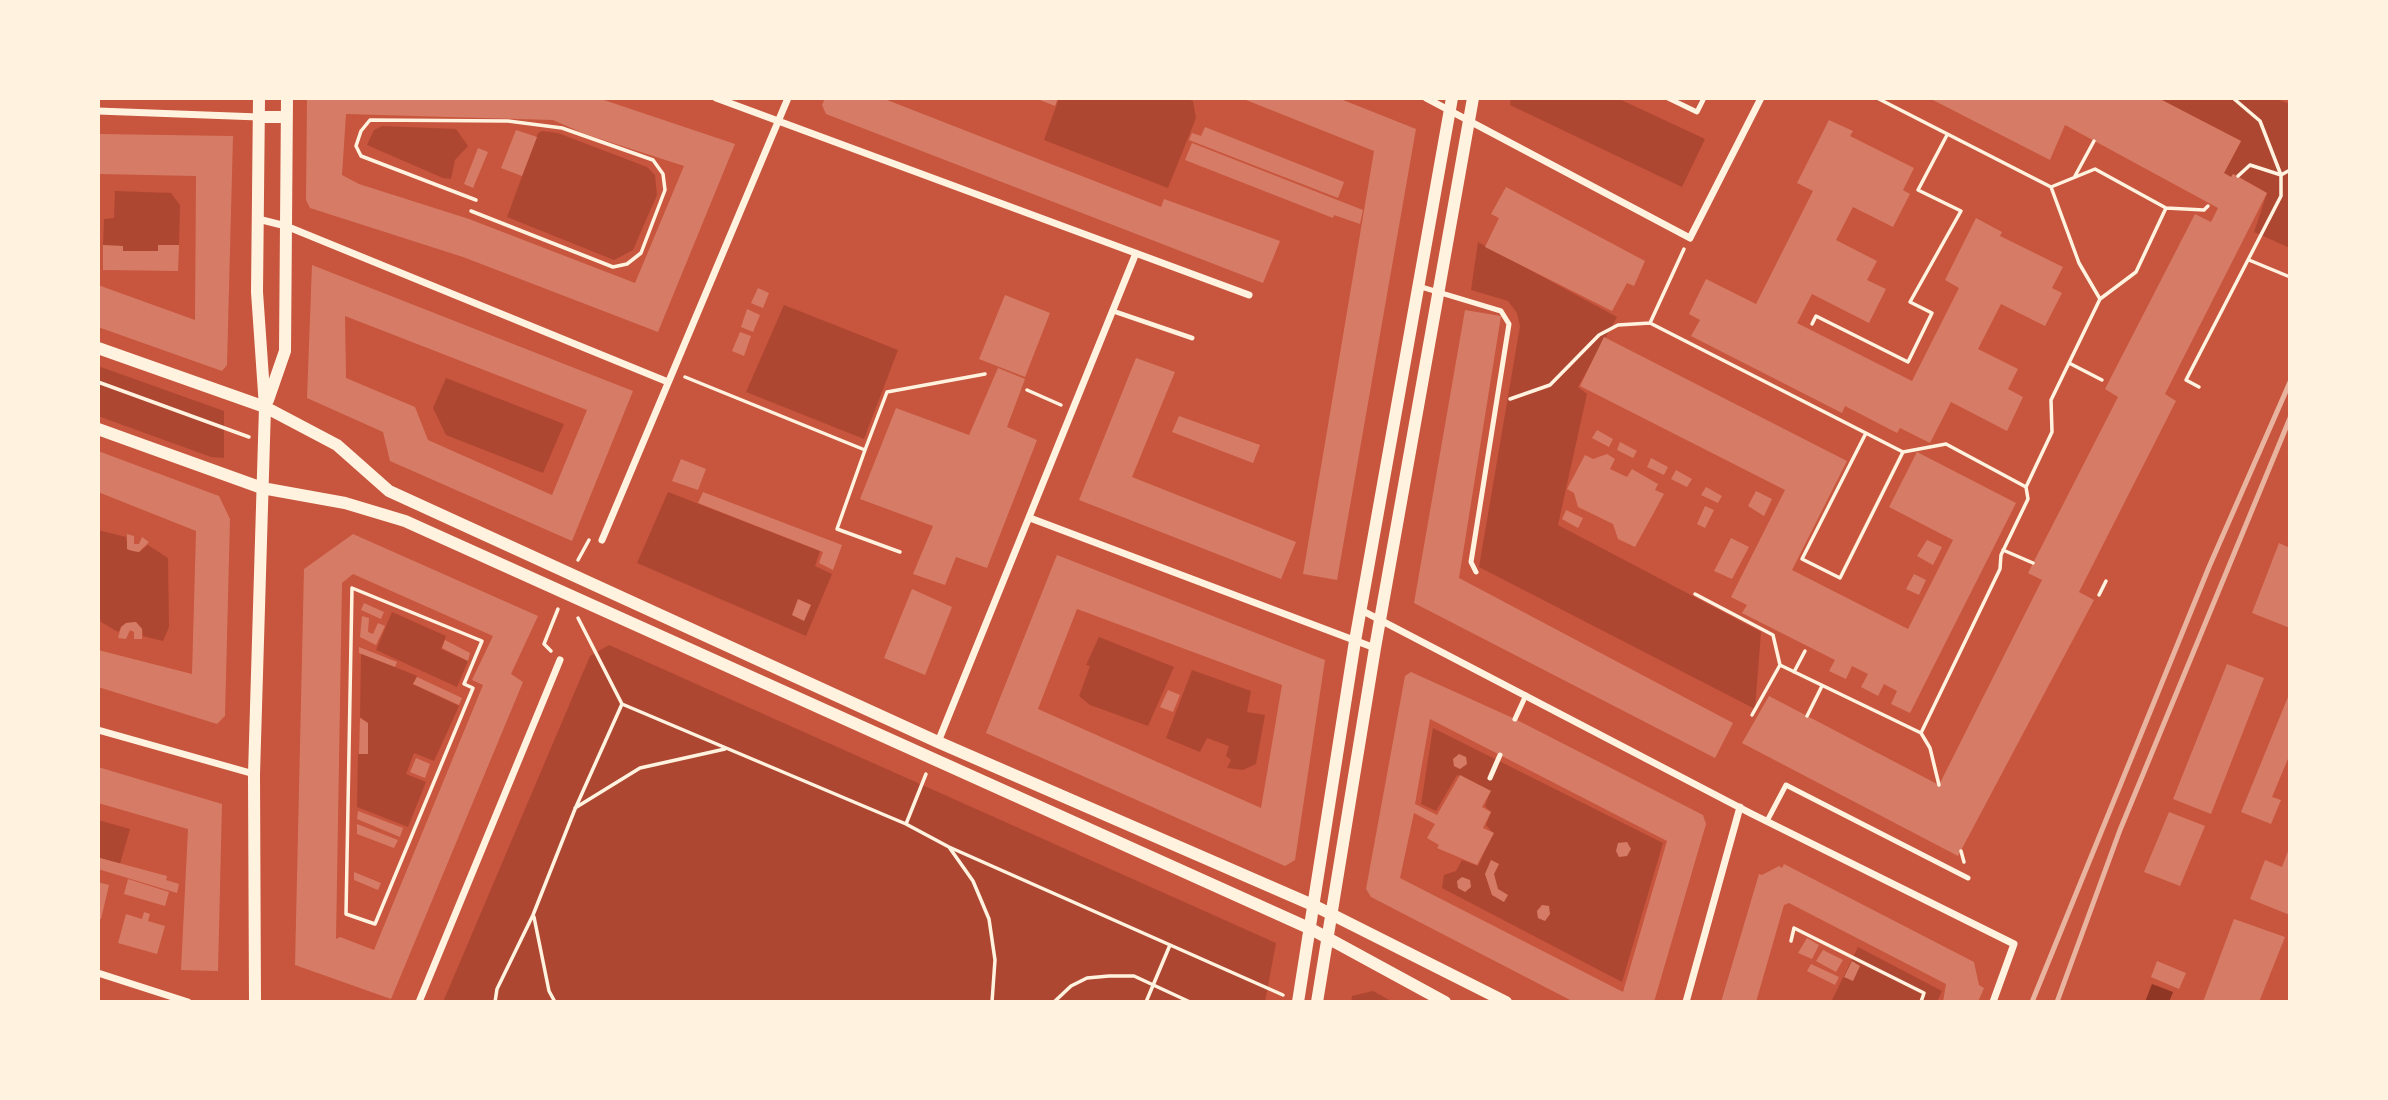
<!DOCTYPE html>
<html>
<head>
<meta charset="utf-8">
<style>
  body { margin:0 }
  #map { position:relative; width:2388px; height:1100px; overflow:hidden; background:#c8553d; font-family:"Fira Sans",sans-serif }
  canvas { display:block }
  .frame { position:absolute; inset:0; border:100px solid #fff3e0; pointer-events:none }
</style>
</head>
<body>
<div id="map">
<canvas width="2388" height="1100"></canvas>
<div class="frame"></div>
</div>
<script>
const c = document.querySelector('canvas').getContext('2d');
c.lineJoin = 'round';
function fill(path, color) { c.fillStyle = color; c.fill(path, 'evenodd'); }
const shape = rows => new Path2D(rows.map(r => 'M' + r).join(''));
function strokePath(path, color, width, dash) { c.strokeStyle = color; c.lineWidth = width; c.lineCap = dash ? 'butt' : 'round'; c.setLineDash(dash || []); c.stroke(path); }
const green = shape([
  [1059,98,1184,98,1193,101,1196,118,1168,188,1044,140],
  [1511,98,1617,98,1705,139,1682,187,1510,105],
  [2158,98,2274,98,2290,104,2290,248,2254,232,2267,193,2234,174,2231,177,2224,173,2241,141],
  [382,126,456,129,468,146,455,160,451,179,443,178,367,145,374,130],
  [542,131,558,133,647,167,655,175,657,195,633,250,614,260,507,217,538,133],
  [115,191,171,193,180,205,179,245,158,245,158,251,123,251,103,245,104,219,114,218],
  [1478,242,1617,317,1578,387,1587,394,1558,525,1761,632,1755,709,1479,567,1520,326,1517,313,1508,301,1471,290],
  [784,305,898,350,864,439,746,392],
  [98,366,224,411,224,458,211,457,98,416],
  [446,378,564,424,543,473,446,435,433,408],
  [668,492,820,551,815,566,832,574,806,636,637,563],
  [98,530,126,537,128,550,139,552,148,545,168,558,169,627,163,641,143,636,142,628,135,622,126,623,118,632,101,622,98,614],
  [392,612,446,636,441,649,468,661,457,687,376,650],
  [1099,637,1174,667,1148,726,1090,705,1079,696,1090,666,1086,665],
  [609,645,1276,943,1265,1002,443,1002,590,656],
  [361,653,417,676,413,684,459,706,434,761,414,753,406,774,426,782,408,827,357,807,358,754,368,754,368,723,360,717],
  [1192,670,1251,691,1247,712,1265,715,1256,764,1243,770,1227,768,1231,760,1226,756,1229,746,1207,738,1200,752,1166,738],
  [1433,728,1663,843,1622,982,1442,888,1444,875,1456,871,1462,860,1478,866,1493,833,1486,825,1491,812,1485,806,1490,791,1457,775,1436,811,1421,804],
  [98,820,130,829,120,864,100,858,98,862],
  [1858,947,1942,991,1937,1002,1831,1002],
  [1373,991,1393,1002,1351,1002,1352,996]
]);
const water = shape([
  [2152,984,2173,992,2169,1002,2145,1002]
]);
const building = shape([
  [307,98,598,98,735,144,658,332,463,257,310,208,306,200],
  [346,114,553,120,585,134,684,166,635,283,469,219,359,184,342,175],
  [825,98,882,98,1161,207,1164,199,1280,241,1263,283,826,114,822,105],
  [1035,98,1058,98,1055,106],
  [1241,98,1338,98,1416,129,1337,580,1303,574,1374,151],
  [1929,98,2158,98,2241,141,2224,173,2231,177,2233,174,2267,193,2165,394,2176,401,2079,592,2094,600,1958,856,1742,743,1769,696,1939,785,2042,580,2028,573,2118,397,2105,389,2195,214,2211,222,2218,208,2065,125,2050,160],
  [1829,120,1853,131,1850,136,1914,168,1903,190,1910,194,1893,227,1853,207,1836,240,1877,261,1867,280,1886,289,1869,323,1812,294,1797,323,1912,381,1959,288,1945,280,1976,218,2002,232,2000,236,2063,267,2052,288,2062,293,2045,326,2001,304,1978,349,2018,369,2008,389,2023,397,2007,431,1951,402,1930,443,1900,428,1897,433,1845,406,1842,413,1691,336,1700,320,1689,314,1706,279,1756,304,1813,191,1797,183],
  [1205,127,1344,182,1338,198,1189,140,1192,133,1201,136],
  [516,130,537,137,522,176,501,168],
  [98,134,233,136,227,365,222,371,98,327,98,285,195,320,196,176,98,174],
  [1192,143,1363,210,1360,224,1334,215,1333,218,1185,160],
  [478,148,488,152,473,188,464,184],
  [1506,187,1645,261,1634,286,1627,283,1612,311,1485,247,1499,218,1491,214],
  [103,245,123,246,123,251,158,251,158,245,179,245,178,271,103,270],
  [312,265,633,391,572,541,390,461,383,432,307,398],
  [345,316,587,410,552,495,428,440,415,407,346,378],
  [758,288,769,293,763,308,751,303],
  [1005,295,1050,313,1025,377,979,359],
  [747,309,760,315,753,332,741,327],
  [1465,310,1501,316,1459,578,1733,723,1715,758,1414,603],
  [740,332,751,336,744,356,732,351],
  [1604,337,1847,461,1792,570,1908,629,1953,540,1889,507,1917,452,2016,503,1910,713,1891,704,1897,691,1884,684,1878,696,1861,687,1868,674,1852,666,1846,679,1829,671,1835,660,1742,613,1747,605,1731,597,1785,490,1580,386],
  [1136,358,1175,372,1132,477,1296,542,1281,579,1079,500],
  [998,368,1025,379,1007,427,1037,440,987,568,956,557,945,585,913,574,933,526,860,499,896,408,969,435],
  [1179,416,1260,445,1253,463,1172,432],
  [1597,430,1613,439,1609,447,1592,438],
  [1620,442,1637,451,1633,458,1617,450],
  [98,451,219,496,230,519,225,716,217,724,98,687,98,650,192,674,196,531,98,492],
  [1607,454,1615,459,1610,469,1627,477,1632,469,1658,484,1655,490,1664,494,1635,547,1618,539,1613,524,1578,507,1574,493,1567,489,1585,455,1593,459],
  [1651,458,1668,467,1664,475,1647,467],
  [681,459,706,469,698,490,672,481],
  [1676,470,1692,479,1687,487,1671,479],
  [1706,487,1722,496,1718,503,1701,495],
  [1756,491,1772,499,1764,516,1748,506],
  [703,492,842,545,833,570,819,563,823,552,698,503],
  [1705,506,1714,510,1705,528,1697,524],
  [1566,510,1583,518,1578,528,1562,519],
  [127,534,134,536,134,544,139,544,142,537,149,542,139,552,133,551,127,549],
  [353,534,538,616,511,674,523,682,391,999,295,965,304,569],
  [353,574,493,636,472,680,483,685,374,950,340,937,336,939,342,583],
  [1731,538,1749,547,1732,579,1714,571],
  [1927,540,1942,547,1933,565,1917,556],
  [2279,543,2290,548,2290,628,2252,613],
  [1057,555,1325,660,1295,860,1285,866,986,733],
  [1077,609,1282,685,1261,808,1038,709],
  [1914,574,1926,580,1919,595,1906,589],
  [912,589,952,607,925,675,884,658],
  [798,599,811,605,804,621,792,615],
  [364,603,384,612,381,619,361,610],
  [362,616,369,618,368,632,373,634,378,623,385,626,376,645,360,637],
  [136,622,142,629,142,639,134,639,134,632,130,630,126,639,118,638,121,627,126,623],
  [445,640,470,653,468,661,442,648],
  [359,647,397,662,395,667,359,653],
  [2227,664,2264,678,2211,814,2173,799],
  [1411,672,1515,719,1703,815,1706,824,1654,1002,1574,1002,1371,897,1366,889,1405,676],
  [1430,719,1667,841,1623,992,1400,878,1414,813,1435,824,1427,838,1439,845,1437,848,1477,865,1494,833,1483,828,1491,812,1482,807,1491,791,1460,775,1437,815,1415,804],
  [417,677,462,698,459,705,413,684],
  [1168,690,1180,695,1173,712,1160,707],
  [2290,692,2290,754,2272,797,2281,800,2271,824,2241,812],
  [360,718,368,723,368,754,359,754],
  [1459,754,1466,757,1467,764,1460,769,1454,766,1453,759],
  [416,758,430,764,425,778,410,772],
  [98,767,222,804,218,971,181,970,188,829,98,803],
  [358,811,403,828,400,837,357,819],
  [2169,812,2205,826,2180,886,2144,872],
  [357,824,398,840,394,848,357,834],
  [1627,842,1631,849,1627,856,1619,857,1616,851,1618,843],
  [2290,846,2290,915,2250,899,2265,860,2282,867],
  [100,858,167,876,166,880,179,884,177,893,98,869],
  [1491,860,1499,864,1494,874,1498,889,1508,895,1504,902,1492,895,1485,874],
  [1784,864,1974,962,1979,985,1984,988,1978,1002,1943,1002,1946,984,1789,903,1784,905,1756,1002,1721,1002,1759,874,1762,875,1779,866,1782,868],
  [354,872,381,883,378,890,354,880],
  [1462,877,1470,880,1471,887,1465,892,1458,888,1457,881],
  [128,879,169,892,165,906,124,894],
  [98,882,109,885,101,919,98,919],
  [1542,905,1549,906,1550,914,1545,921,1538,918,1537,911],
  [144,912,150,914,148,921,165,926,157,954,118,943,126,914,142,919],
  [2234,919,2285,937,2259,1002,2203,1002],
  [1807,938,1819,945,1812,959,1798,953],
  [1823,950,1843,960,1836,972,1816,961],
  [1852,961,1860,966,1853,981,1844,977],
  [2157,961,2186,973,2179,989,2151,977],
  [1811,964,1839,977,1835,985,1807,971]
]);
const path = shape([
  [2075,176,2094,141],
  [2238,176,2250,165,2281,175,2290,170],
  [2051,187,2079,263,2100,299],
  [2166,208,2204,210,2208,206],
  [471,211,613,267,627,264,641,253,665,190,663,174,653,160,562,128,508,121,370,120,361,131,356,146,361,156,476,200],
  [1684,249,1650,323,1903,452,1946,444,2026,487],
  [2249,260,2290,277],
  [1812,324,1816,316,1908,362,1932,313,1910,302,1961,211,1918,190,1947,135],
  [2069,363,2102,380],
  [685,377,865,450,837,529,900,552],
  [98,382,249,437],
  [2199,387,2186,380,2281,196,2281,175,2260,121,2233,98],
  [1027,390,1061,405],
  [1510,399,1550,385,1599,335,1618,325,1650,323],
  [1866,433,1802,559,1840,578,1903,452],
  [865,450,887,392,985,374],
  [2003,550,2033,563],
  [578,560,589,540],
  [352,588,482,641,464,684,473,688,375,924,346,914,352,588],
  [1695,594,1773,635,1780,665,1921,733,2000,569,2001,555,2028,499,2026,487,2052,432,2051,400,2100,299,2136,272,2166,208,2095,169,2051,187,1877,98],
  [2099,595,2106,581],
  [578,618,622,704],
  [551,651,544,644,558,609],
  [1794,672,1805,651],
  [1752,715,1780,665],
  [1807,716,1822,686],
  [1921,733,1930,748,1939,785],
  [575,808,640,768,725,749],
  [906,824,926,774],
  [949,847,973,881,989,919,995,960,992,1002],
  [1961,851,1964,862],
  [534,917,549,991,555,1002],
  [1791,941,1794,928,1924,993,1921,1002],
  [495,1002,497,989,533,915,575,809,622,704,906,824,949,847,1283,995],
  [1054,1002,1071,986,1087,978,1109,976,1134,976,1190,1002],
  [1146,1002,1170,945]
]);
const service = shape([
  [1668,98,1697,112,1704,98],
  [1418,286,1501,311,1509,324,1471,562,1476,572],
  [1113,311,1192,338],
  [1515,719,1526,695],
  [1490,778,1500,755],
  [1767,821,1786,785,1968,878]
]);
const minor = shape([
  [716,98,1249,295],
  [1426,98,1690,238,1761,98],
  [98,111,259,117],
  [258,219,286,226,668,382],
  [1030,518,1375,648],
  [602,540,788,98],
  [1361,610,1752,814,2014,944,1993,1002],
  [98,730,254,774],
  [938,742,1136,253],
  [98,973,188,1002],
  [419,1002,560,660],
  [1686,1002,1740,807]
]);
const tertiary = shape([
  [259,117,286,117],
  [98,348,265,407,337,445,389,491,938,742,1315,906,1506,1002],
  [268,400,285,351,287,98],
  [98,429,262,488,345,503,405,521,1311,929,1445,1002],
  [255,1002,254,774,265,407,257,292,259,98],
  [1298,1002,1355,641,1452,98],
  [1317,1002,1375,648,1473,98]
]);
const rail = shape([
  [2032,1002,2209,567,2290,382],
  [2057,1002,2120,830,2290,418]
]);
fill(green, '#ae4732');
fill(water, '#8f3625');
fill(building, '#d67c66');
strokePath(path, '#fff3e0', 3.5);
strokePath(service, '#fff3e0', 5);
strokePath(minor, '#fff3e0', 7);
strokePath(tertiary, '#fff3e0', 12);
strokePath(rail, '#e9b49f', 5);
</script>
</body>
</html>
